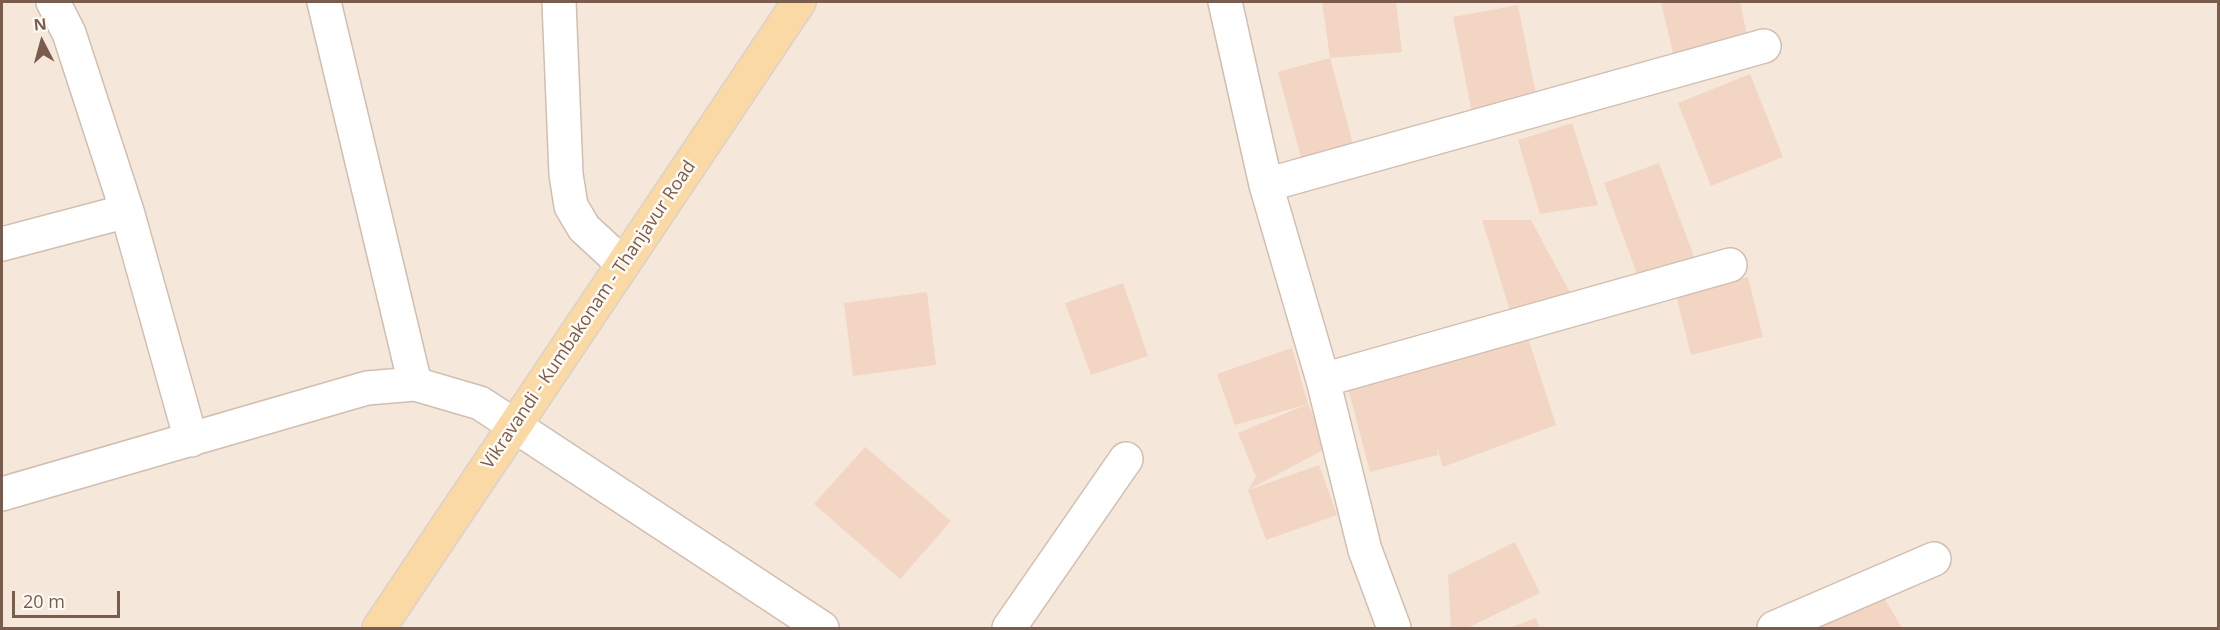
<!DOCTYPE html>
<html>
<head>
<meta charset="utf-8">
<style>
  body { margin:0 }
  #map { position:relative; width:2220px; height:630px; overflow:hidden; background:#fdf6ec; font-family:"Open Sans",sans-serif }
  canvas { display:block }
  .frame { position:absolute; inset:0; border:3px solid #7a5c4d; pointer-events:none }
  .north { position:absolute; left:12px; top:12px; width:60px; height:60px; -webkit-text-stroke:4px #fffaf3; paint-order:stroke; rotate:354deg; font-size:16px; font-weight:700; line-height:24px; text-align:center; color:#7a5c4d }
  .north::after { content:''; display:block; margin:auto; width:21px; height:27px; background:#7a5c4d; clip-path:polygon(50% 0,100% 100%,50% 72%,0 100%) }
  .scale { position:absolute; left:12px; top:591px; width:108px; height:27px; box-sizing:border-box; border:3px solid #7a5c4d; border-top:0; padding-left:8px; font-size:18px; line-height:21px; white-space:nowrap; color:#7a5c4d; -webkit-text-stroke:4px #fffaf3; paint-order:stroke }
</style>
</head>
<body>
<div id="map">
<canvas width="2220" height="630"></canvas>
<div class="frame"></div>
<div class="north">N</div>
<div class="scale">20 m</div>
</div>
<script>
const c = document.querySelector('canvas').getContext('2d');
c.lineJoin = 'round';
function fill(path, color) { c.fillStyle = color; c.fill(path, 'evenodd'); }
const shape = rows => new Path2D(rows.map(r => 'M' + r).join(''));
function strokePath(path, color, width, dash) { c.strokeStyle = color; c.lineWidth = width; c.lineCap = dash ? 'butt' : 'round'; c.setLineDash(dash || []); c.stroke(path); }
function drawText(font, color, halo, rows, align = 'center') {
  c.font = font + ' "Open Sans",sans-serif'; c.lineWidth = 5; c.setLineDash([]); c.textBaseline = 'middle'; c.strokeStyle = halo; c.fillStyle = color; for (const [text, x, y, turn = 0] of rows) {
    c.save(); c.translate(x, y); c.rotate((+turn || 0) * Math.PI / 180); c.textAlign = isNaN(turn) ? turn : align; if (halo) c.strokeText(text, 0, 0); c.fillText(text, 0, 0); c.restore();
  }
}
const residential = shape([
  [2,2,2218,2,2218,628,2,628]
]);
const building = shape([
  [1322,2,1396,2,1402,52,1330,58],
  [1661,2,1740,2,1750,49,1676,66],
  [1518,5,1538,105,1473,118,1453,17],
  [1330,58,1353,144,1301,158,1278,72],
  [1750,74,1783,157,1711,186,1678,103],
  [1572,123,1598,205,1540,214,1518,140],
  [1659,163,1695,259,1639,280,1604,183],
  [1482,220,1531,220,1574,300,1511,314],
  [1748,277,1763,337,1691,355,1676,295],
  [1123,283,1148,356,1091,375,1065,303],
  [927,292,936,365,853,376,844,303],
  [1528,338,1556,425,1443,467,1437,448,1438,455,1370,472,1347,384],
  [1292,348,1308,404,1327,448,1248,490,1256,477,1238,433,1308,404,1235,425,1217,374],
  [865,447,951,521,900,579,814,504],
  [1319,465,1337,515,1266,540,1248,490],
  [1515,542,1540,593,1467,628,1451,628,1448,575],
  [1876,584,1902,628,1799,628],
  [1536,618,1540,628,1509,628]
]);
const minor = shape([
  [53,2,69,33,127,211,191,440],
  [324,2,415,384],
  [559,2,566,174,571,206,584,228,623,264],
  [1225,2,1266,185,1323,380,1365,550,1394,628],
  [1266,185,1764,46],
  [2,244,127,211],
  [1323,380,1730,265],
  [2,494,367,388,415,384,480,403,822,628],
  [1009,628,1126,459],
  [1774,628,1934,559]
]);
const major = shape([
  [379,628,799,2]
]);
const streetNames = [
  ["Vikravandi - Kumbakonam - Thanjavur Road",589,315,-56]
];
fill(residential, '#f5e8da');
fill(building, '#f3d5c3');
strokePath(minor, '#d1beb0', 36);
strokePath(major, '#dad1cd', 36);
strokePath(minor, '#fff', 33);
strokePath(major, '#fbd9a5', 33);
drawText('18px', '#7a5c4d', '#fffaf3', streetNames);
</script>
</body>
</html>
